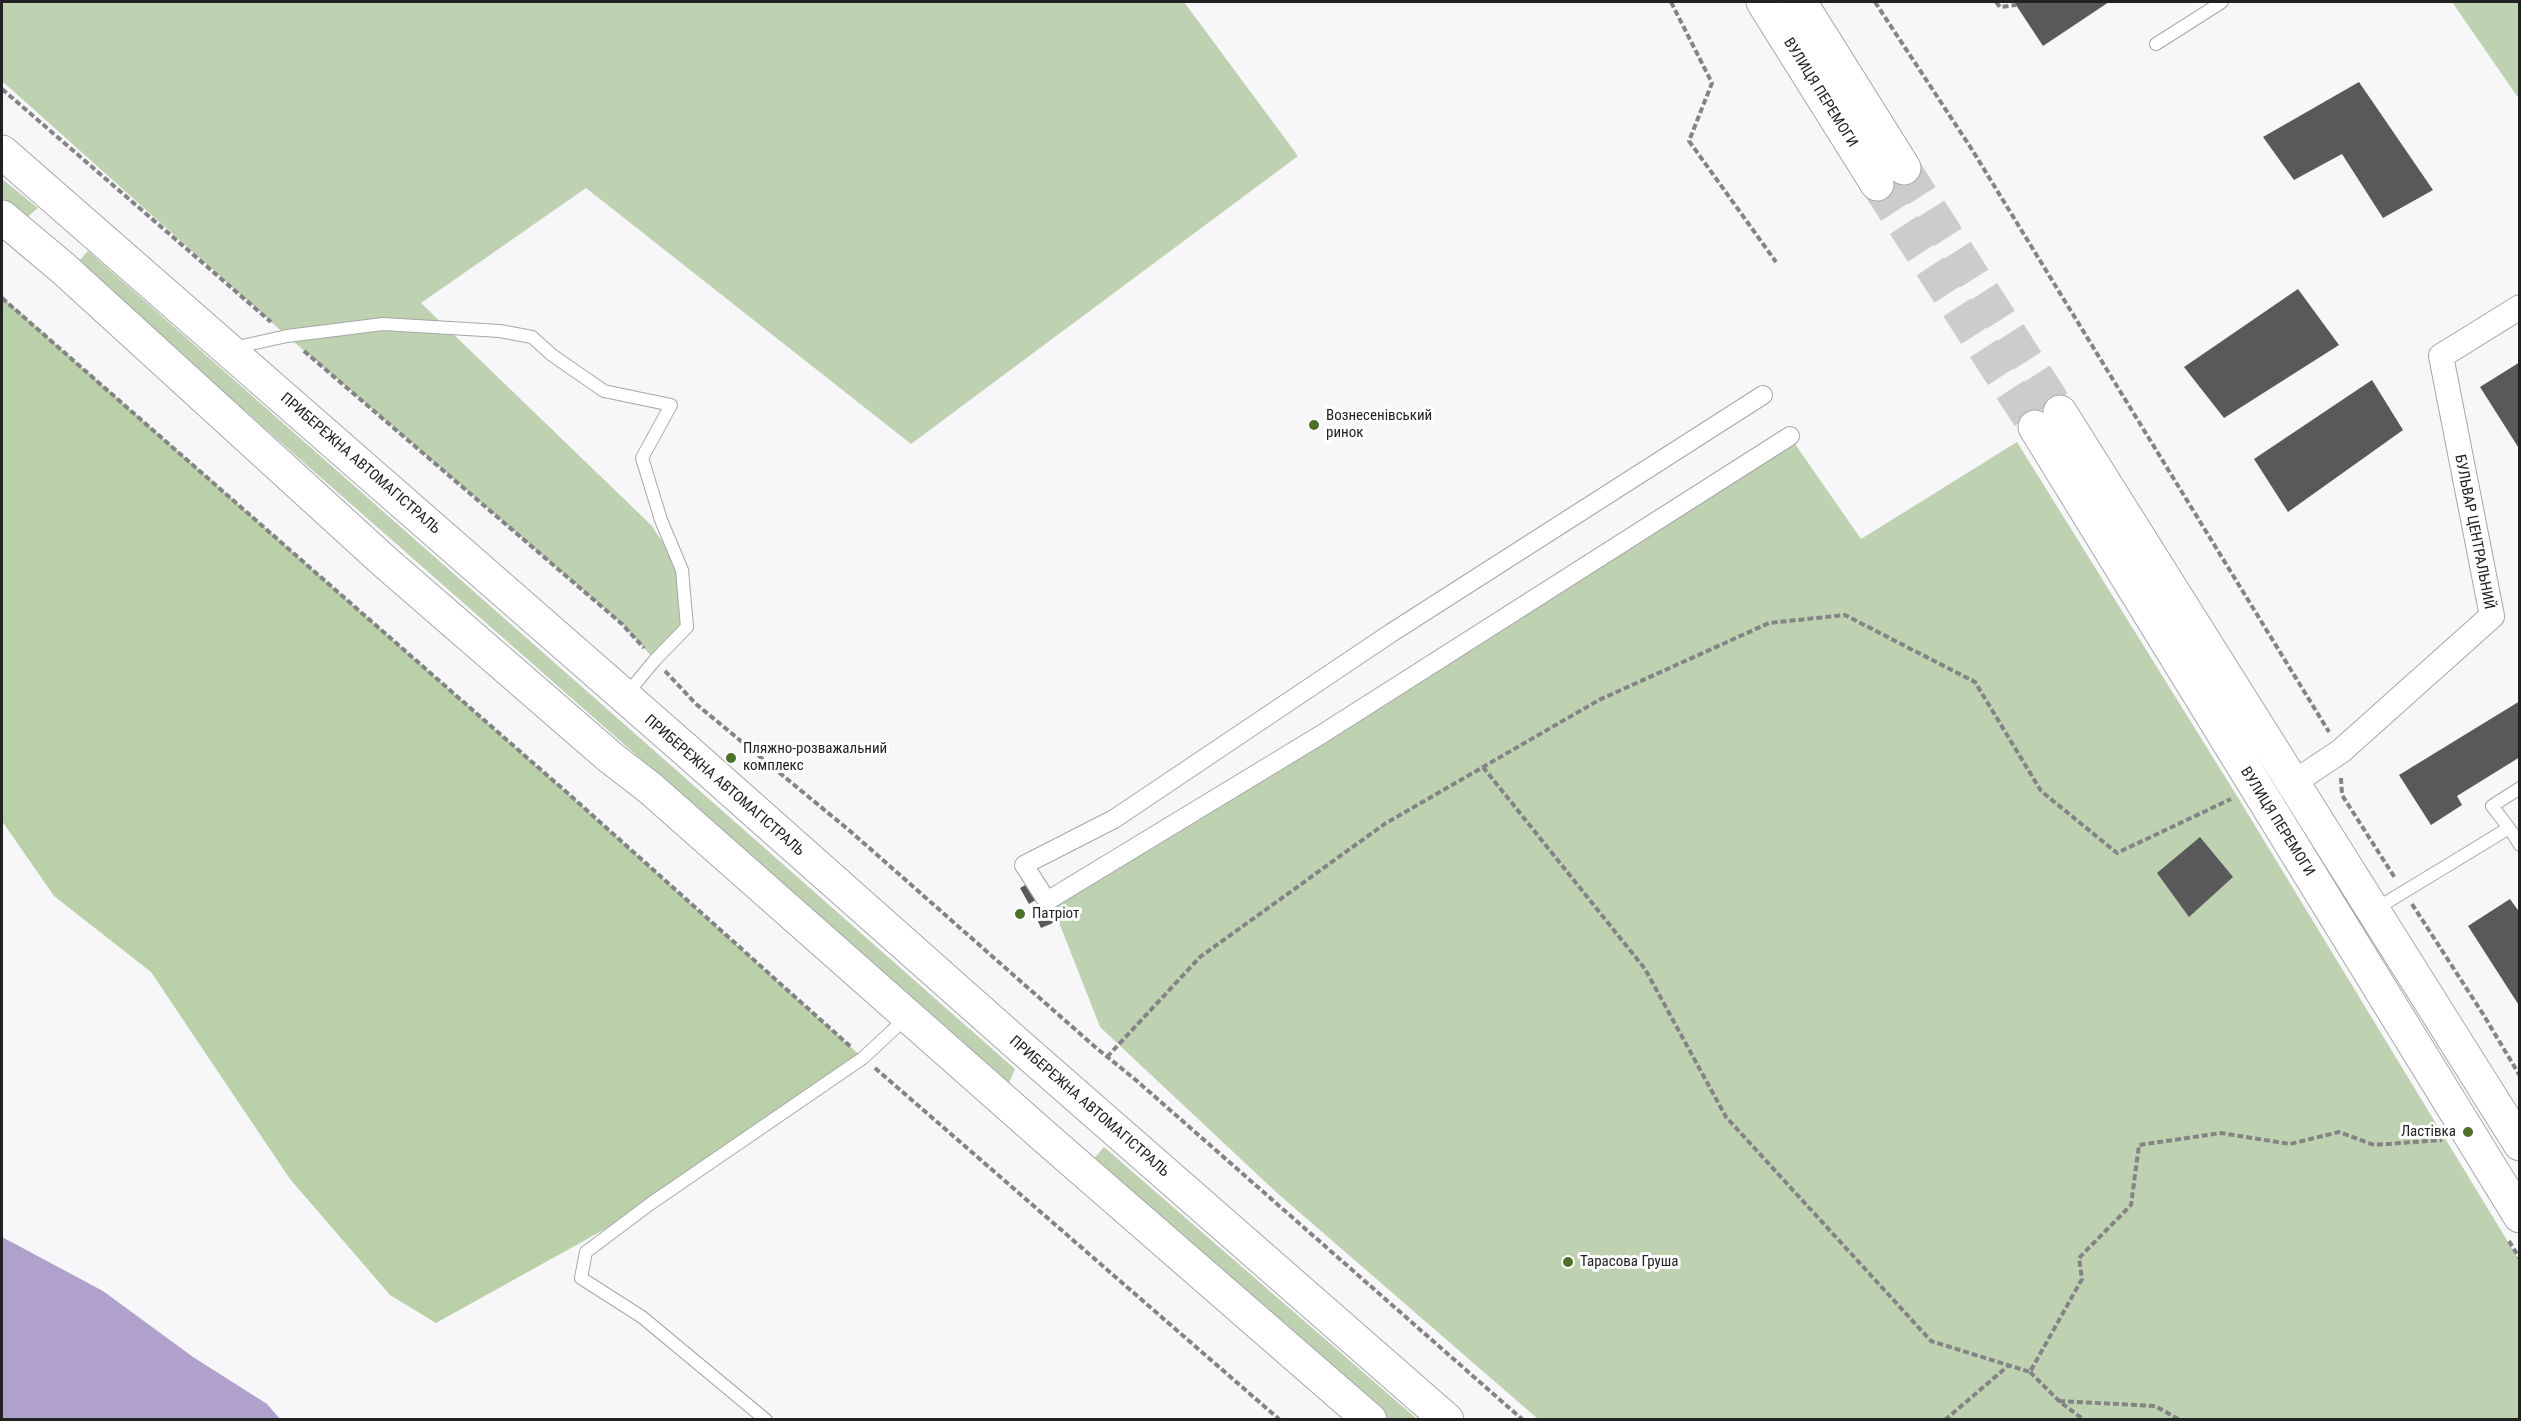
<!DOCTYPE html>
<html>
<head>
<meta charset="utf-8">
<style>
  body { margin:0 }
  #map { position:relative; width:2521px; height:1421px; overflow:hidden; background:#f7f6f9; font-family:"Roboto Condensed",sans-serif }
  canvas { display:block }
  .frame { position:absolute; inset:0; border:3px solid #222223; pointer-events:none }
</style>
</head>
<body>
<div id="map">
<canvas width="2521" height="1421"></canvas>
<div class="frame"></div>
</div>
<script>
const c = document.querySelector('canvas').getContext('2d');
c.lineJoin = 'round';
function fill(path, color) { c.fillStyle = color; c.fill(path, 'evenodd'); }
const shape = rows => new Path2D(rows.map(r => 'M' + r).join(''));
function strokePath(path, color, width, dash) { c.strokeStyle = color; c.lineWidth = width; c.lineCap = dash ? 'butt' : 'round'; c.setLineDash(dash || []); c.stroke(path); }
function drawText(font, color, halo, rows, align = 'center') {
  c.font = font + ' "Roboto Condensed",sans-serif'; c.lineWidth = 6; c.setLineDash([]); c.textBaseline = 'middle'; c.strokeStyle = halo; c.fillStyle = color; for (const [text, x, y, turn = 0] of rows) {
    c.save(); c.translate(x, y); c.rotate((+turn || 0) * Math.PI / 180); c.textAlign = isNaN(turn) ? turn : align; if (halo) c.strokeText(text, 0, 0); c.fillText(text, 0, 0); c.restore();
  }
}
const green = shape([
  [2,2,1184,2,1298,156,911,444,586,188,421,303,651,525,682,570,687,627,655,660,622,624,287,336,2,81],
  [2452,2,2519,2,2519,99],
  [2,179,38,208,24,220,2,200],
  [88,251,1015,1069,1009,1083,77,263],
  [2017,442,2237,796,2519,1260,2519,1419,1538,1419,1276,1192,1100,1027,1053,907,1795,444,1861,539],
  [1104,1147,1417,1419,1389,1419,1091,1162]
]);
const forest = shape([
  [2,297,572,797,863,1058,650,1204,436,1323,390,1295,290,1179,151,972,54,896,2,821]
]);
const water = shape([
  [2,1237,103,1291,193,1357,267,1404,280,1419,2,1419]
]);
const building = shape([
  [2014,2,2109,2,2043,46],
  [2359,82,2433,190,2383,218,2342,154,2294,180,2263,137],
  [2298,289,2339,345,2224,418,2184,367],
  [2520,362,2520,450,2480,387],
  [2372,380,2403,430,2288,512,2254,459],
  [2520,701,2520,757,2457,796,2462,805,2431,825,2399,775],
  [2200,837,2233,877,2189,917,2157,873],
  [1029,883,1037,899,1029,904,1020,888],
  [2510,899,2520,913,2520,1007,2468,926],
  [1045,906,1053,923,1041,928,1034,912]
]);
const secondaryTunnel = shape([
  [1904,168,2060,412],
  [1877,184,2035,427]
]);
const path = shape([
  [1671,2,1712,83,1689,141,1776,262],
  [1875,2,1971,148,2329,732],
  [1996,2,2000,7,2016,5],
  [2,89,271,322],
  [2,298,572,797,851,1047],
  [304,351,622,624,644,648],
  [665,671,696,704,850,831,1094,1046,1137,1081,1523,1420],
  [1483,767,1645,969,1726,1117,1931,1341,2030,1372,2082,1279,2079,1258,2131,1205,2139,1145,2221,1133,2290,1144,2339,1132,2374,1145,2442,1140],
  [2341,778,2342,795,2395,878],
  [2412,904,2483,1014,2520,1076],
  [1107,1057,1200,957,1386,823,1599,700,1769,623,1845,615,1975,682,2041,791,2117,853,2231,799],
  [875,1068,1280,1420],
  [2509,1241,2520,1259],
  [2030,1372,2059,1401,2084,1420],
  [2059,1401,2155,1406,2180,1420],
  [1945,1420,2008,1366]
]);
const service = shape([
  [2156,44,2222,2],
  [233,348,287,336,383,324,500,331,532,337,552,355,604,391,671,405,642,458,661,520,682,570,687,627,655,660,625,696],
  [2509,828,2520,845],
  [2374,910,2509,828,2492,806,2520,788],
  [766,1420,642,1317,581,1278,586,1252,650,1204,863,1058,908,1016]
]);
const pedestrian = shape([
  [1763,395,1391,633,1114,819,1024,865,1047,901,1322,734,1790,436]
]);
const minor = shape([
  [2293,783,2341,751,2492,616,2441,356,2520,307]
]);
const secondary = shape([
  [1763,2,1877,184],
  [1800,2,1904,168],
  [2060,412,2520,1144],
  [2035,427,2520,1216]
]);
const primary = shape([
  [2,152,686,750,1023,1049,1447,1420],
  [2,217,64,269,385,562,611,758,650,788,1046,1138,1370,1420]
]);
const markers = [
  [1314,425,6,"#4d712a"],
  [731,758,6,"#4d712a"],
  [1020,914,6,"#4d712a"],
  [2468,1132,6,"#4d712a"],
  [1568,1262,6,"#4d712a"]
];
const streetNames = [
  ["ВУЛИЦЯ ПЕРЕМОГИ",1820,93,58],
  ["ПРИБЕРЕЖНА АВТОМАГІСТРАЛЬ",360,464,41],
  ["БУЛЬВАР ЦЕНТРАЛЬНИЙ",2474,532,79],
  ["ПРИБЕРЕЖНА АВТОМАГІСТРАЛЬ",724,786,41],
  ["ВУЛИЦЯ ПЕРЕМОГИ",2277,822,58],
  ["ПРИБЕРЕЖНА АВТОМАГІСТРАЛЬ",1089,1107,41]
];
const poiNames = [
  ["Вознесенівський",1326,416],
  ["ринок",1326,433],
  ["Пляжно-розважальний",743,749],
  ["комплекс",743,766],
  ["Патріот",1032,914],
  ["Ластівка",2456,1132,"right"],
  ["Тарасова Груша",1580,1262]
];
fill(green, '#bed1b1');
fill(forest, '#b9d0a8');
fill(water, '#afa1cb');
fill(building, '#59585b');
strokePath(secondaryTunnel, '#ccccce', 33, [33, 16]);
strokePath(service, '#a7a6a9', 14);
strokePath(pedestrian, '#a7a6a9', 20);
strokePath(minor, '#a7a6a9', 26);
strokePath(secondary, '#a7a6a9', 35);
strokePath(primary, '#a7a6a9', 35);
strokePath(path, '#848385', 4, [6, 3]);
strokePath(service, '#fff', 12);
strokePath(pedestrian, '#fff', 18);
strokePath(minor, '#fff', 24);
strokePath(secondary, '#fff', 33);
strokePath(primary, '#fff', 33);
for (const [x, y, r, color] of markers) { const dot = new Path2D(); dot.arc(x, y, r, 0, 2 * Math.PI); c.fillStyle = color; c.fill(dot); strokePath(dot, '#fff', 2); }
drawText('15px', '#222223', '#fff', streetNames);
drawText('15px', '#222223', '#fff', poiNames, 'left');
</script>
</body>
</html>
